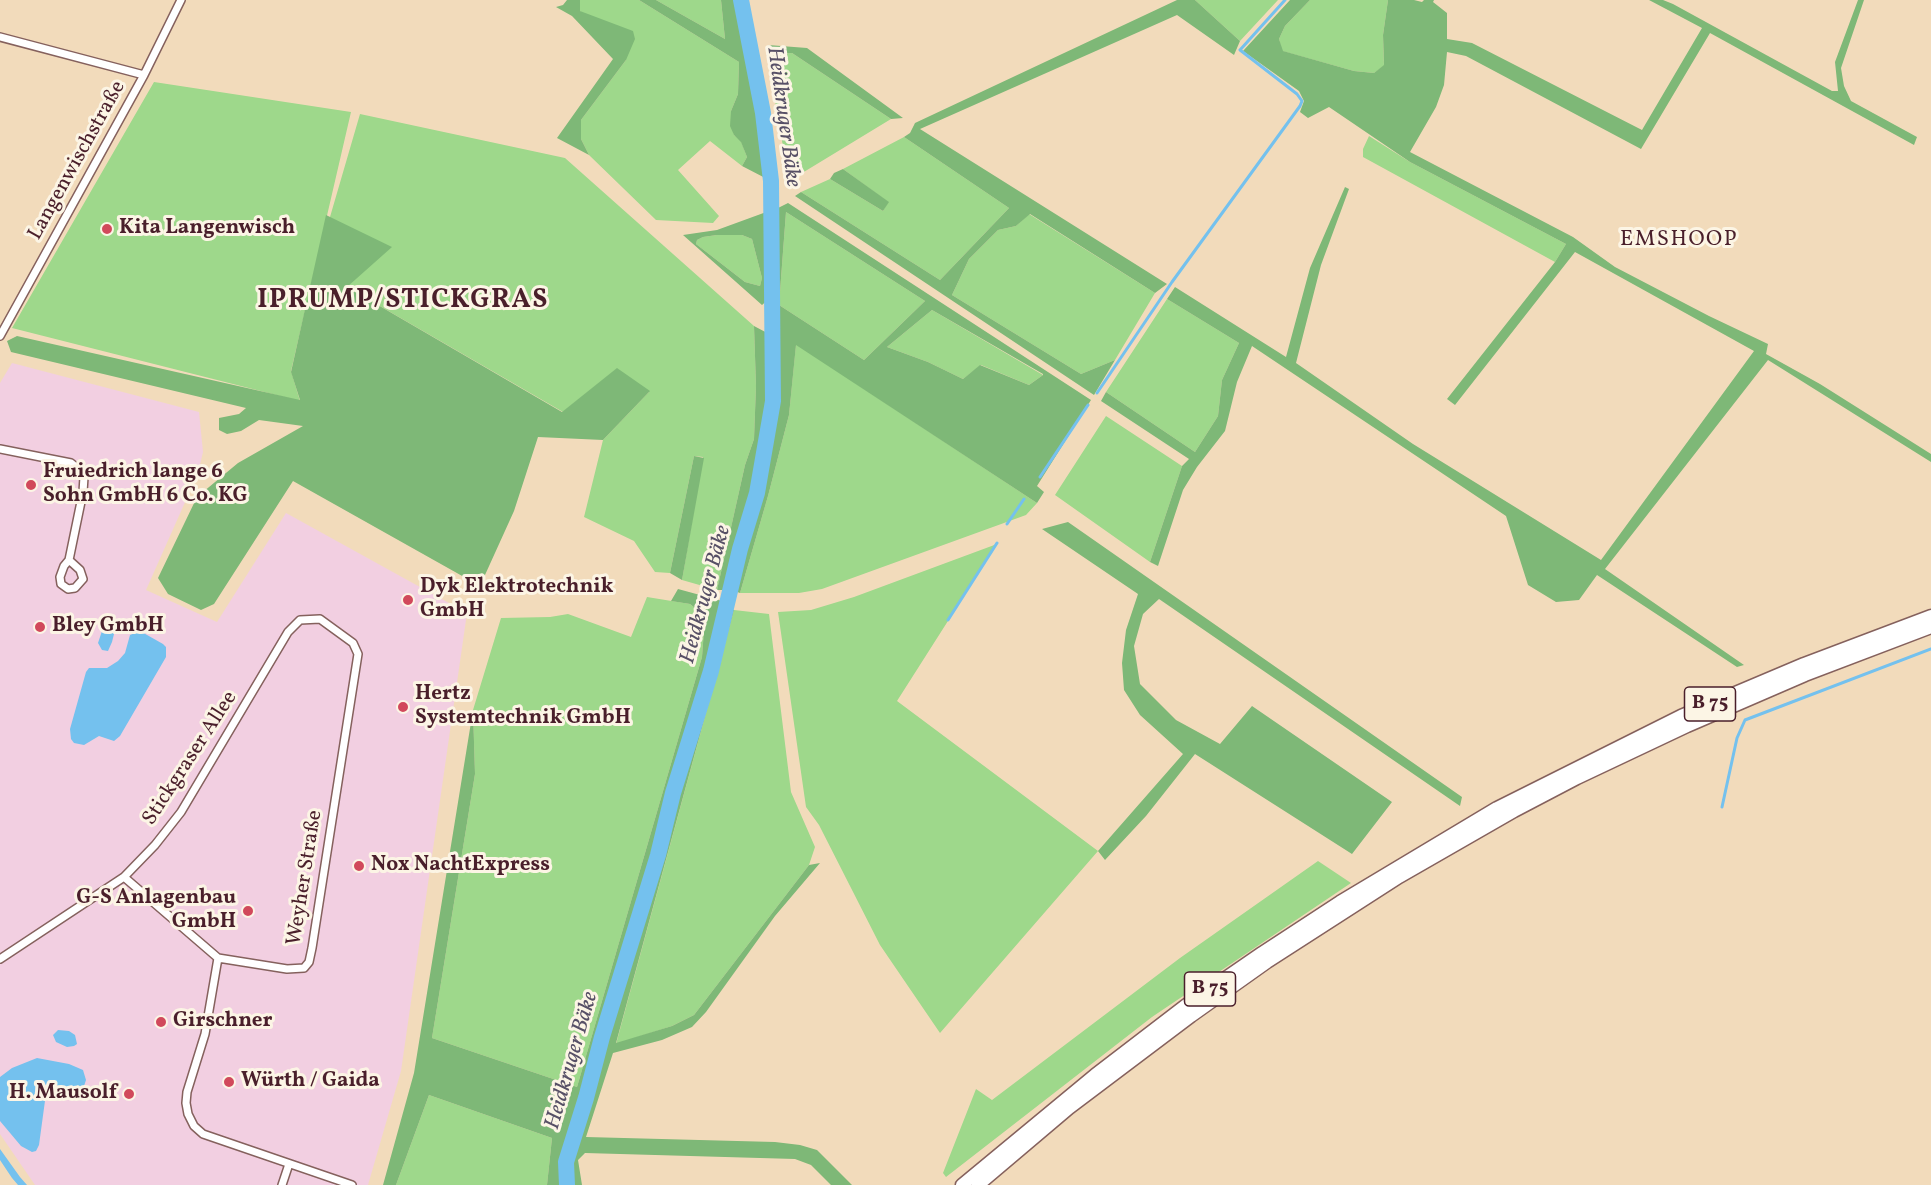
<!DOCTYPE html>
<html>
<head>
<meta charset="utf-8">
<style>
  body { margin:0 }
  canvas { display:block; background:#f2dbbb }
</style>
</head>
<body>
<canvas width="1931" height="1185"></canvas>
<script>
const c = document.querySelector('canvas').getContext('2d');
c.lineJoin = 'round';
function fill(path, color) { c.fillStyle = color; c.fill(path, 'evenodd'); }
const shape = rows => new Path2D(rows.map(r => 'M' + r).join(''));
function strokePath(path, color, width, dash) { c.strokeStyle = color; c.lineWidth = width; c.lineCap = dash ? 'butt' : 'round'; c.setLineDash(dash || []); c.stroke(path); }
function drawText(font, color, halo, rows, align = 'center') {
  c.font = font + ' Vollkorn,serif'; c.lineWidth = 6; c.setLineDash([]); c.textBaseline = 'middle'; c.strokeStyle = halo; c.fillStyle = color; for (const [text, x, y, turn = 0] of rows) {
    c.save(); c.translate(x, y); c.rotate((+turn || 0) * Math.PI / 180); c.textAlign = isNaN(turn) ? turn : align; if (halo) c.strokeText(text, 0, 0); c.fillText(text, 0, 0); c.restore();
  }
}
const built = shape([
  [12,363,199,412,203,452,198,473,146,590,217,622,286,513,467,613,401,1071,368,1185,35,1185,0,1134,0,383]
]);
const green = shape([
  [580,0,639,0,739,62,738,94,731,111,734,135,741,141,747,157,742,166,710,141,678,170,719,216,713,223,656,220,589,155,581,139,581,120,626,60,580,11],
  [656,0,721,0,725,39],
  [1195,0,1278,0,1240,41],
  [1310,0,1388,0,1383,35,1384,66,1374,73,1354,71,1282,51,1279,39,1285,26],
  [792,53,891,119,789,181,767,55],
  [154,82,351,112,291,371,300,401,12,328],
  [360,114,565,158,754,326,756,386,754,439,745,465,717,590,682,580,703,457,694,456,670,573,655,572,634,541,584,517,603,440,649,392,617,369,563,412,347,287,330,217],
  [1369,136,1410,162,1566,244,1555,262,1363,157,1363,149],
  [904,137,1009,208,940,280,801,192,830,179,883,211,888,202,843,169],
  [786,212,925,301,864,360,779,305],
  [1029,214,1155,293,1115,360,1081,374,952,295,969,259,998,230,1016,226],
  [717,235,742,235,752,239,762,278,760,286,745,282,696,244,697,240,703,237],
  [1167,299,1239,343,1222,380,1218,416,1195,452,1106,392],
  [932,310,1043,375,1029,385,981,365,963,379,928,362,887,347],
  [796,344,1037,503,1026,515,822,589,799,593,740,593,768,496,789,415],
  [1106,416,1182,466,1150,562,1055,495],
  [997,544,897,701,1098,851,940,1033,880,945,819,825,806,807,778,612,811,610,854,597],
  [647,597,690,604,705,616,702,657,577,1087,432,1038,475,774,473,710,501,618,550,617,568,614,631,637],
  [734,610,769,614,791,792,815,847,809,865,694,1015,672,1026,616,1044],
  [1318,861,1351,883,1152,1017,946,1177,943,1173,976,1089,992,1100,1180,958],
  [429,1095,552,1138,547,1185,396,1185]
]);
const forest = shape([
  [567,0,580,0,580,11,633,31,635,39,626,60,581,120,581,139,589,155,557,138,613,59,572,16,556,7,563,5],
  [639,0,656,0,725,39,721,0,740,0,762,114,771,181,742,166,747,157,741,142,734,135,730,126,731,111,738,94,739,62],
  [1177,0,1195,0,1240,41,1234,55,1177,15,920,129,1167,284,1155,293,1030,214,1016,226,998,230,969,259,952,295,1081,374,1115,360,1094,395,795,196,801,192,940,280,1009,208,904,137,910,133,915,123],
  [1290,0,1310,0,1285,26,1279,39,1283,51,1354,71,1374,73,1384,65,1383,35,1388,0,1414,0,1422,2,1424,0,1434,0,1433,2,1447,13,1447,39,1472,43,1642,130,1702,28,1649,0,1663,0,1673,4,1832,91,1838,91,1835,62,1858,0,1864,0,1841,68,1844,86,1851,101,1917,137,1914,145,1710,33,1641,149,1466,56,1447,52,1444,85,1436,107,1410,152,1573,237,1615,267,1709,316,1768,344,1766,354,1820,384,1931,454,1931,462,1768,360,1605,569,1744,665,1737,667,1597,575,1579,600,1556,602,1528,585,1506,516,1252,346,1237,382,1225,431,1197,467,1183,490,1158,566,1150,562,1182,466,1189,459,1101,401,1106,392,1195,452,1218,416,1222,380,1239,343,1167,299,1175,287,1286,357,1310,268,1345,187,1349,189,1321,265,1296,363,1413,444,1601,560,1754,351,1575,252,1455,405,1447,399,1555,262,1566,244,1410,162,1329,107,1308,118,1300,112,1304,101,1299,91,1243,51],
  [768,45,807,48,903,118,891,119,792,53,767,55],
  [843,169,889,202,883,211,830,179,834,173],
  [788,203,1091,400,1037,486,1044,492,1037,503,796,345,789,415,768,496,740,593,732,590,759,491,774,405,774,210],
  [786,212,925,301,864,360,779,305],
  [932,310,1043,374,1043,375,1029,385,980,365,963,379,928,362,887,347],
  [769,211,770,298,762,305,683,235,717,230],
  [717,235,742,235,752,239,762,278,760,286,745,282,696,244,697,240,703,237],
  [326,215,392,247,347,287,562,412,617,368,650,391,603,440,538,437,514,511,480,586,293,481,214,604,201,610,168,594,158,578,197,497,238,463,303,426,259,420,241,431,227,434,219,430,219,418,239,414,246,408,11,352,7,341,17,336,300,400,291,372],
  [754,326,771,335,772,401,756,492,727,590,717,590,745,465,754,439,756,386],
  [694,456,704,458,682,580,670,573],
  [1068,522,1462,797,1460,806,1159,599,1143,614,1134,646,1140,684,1176,720,1220,744,1252,706,1392,802,1352,854,1195,754,1146,816,1105,860,1098,851,1183,754,1140,715,1124,690,1122,663,1126,630,1138,594,1042,529],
  [678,589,722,601,709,670,671,791,652,868,569,1146,573,1147,602,1039,702,708,728,607,734,610,616,1043,672,1026,694,1015,809,865,820,863,775,916,706,1012,692,1027,662,1040,613,1053,586,1137,775,1142,800,1145,817,1150,852,1185,831,1185,811,1165,795,1159,585,1153,578,1160,582,1185,547,1185,552,1138,429,1095,396,1185,383,1185,414,1073,473,710,475,774,432,1038,577,1087,702,657,705,616,690,604,671,601]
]);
const water = shape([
  [108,628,112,630,114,634,112,642,108,651,102,650,98,643,102,631],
  [140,631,163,644,166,647,166,657,120,736,114,741,99,736,84,745,74,743,71,739,70,729,86,672,89,668,107,668,118,661,125,653,130,635],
  [58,1030,69,1031,75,1035,77,1044,74,1046,67,1047,56,1042,53,1035],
  [37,1058,69,1064,83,1070,86,1080,84,1086,75,1092,53,1084,47,1086,39,1145,36,1151,32,1152,21,1146,0,1121,0,1077,12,1068],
  [0,1149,20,1177,27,1185,18,1185,12,1178,0,1160]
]);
const stream = shape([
  [1097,393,1172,282,1300,106,1302,101,1297,94,1240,50,1285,0],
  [1040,477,1088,405],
  [1007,524,1024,499],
  [948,620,997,543],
  [1722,807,1737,738,1745,720,1931,649]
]);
const river = shape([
  [567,1185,566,1162,586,1098,602,1037,658,855,673,793,711,671,740,549,757,493,773,401,771,181,763,113,741,0]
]);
const minor = shape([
  [0,37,144,75],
  [0,336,144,75,181,0],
  [0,449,71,463,82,472,84,477,83,492,69,560,64,566,60,577,61,584,68,589,75,588,83,579,80,570,69,560],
  [218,958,205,1034,187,1092,186,1103,188,1114,194,1126,203,1134,352,1185],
  [0,959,124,877,155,845,181,812,288,632,300,620,320,619,353,643,358,654,312,948,309,962,304,968,287,969,218,958,124,877],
  [282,1185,289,1164]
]);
const trunk = shape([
  [962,1185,1095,1075,1185,1006,1262,953,1340,902,1497,808,1681,716,1804,664,1931,616],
  [978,1185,1069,1108,1191,1016,1267,962,1399,877,1514,811,1577,778,1687,726,1805,675,1931,627]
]);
const markers = [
  [107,229,6,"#d1495b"],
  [31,485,6,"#d1495b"],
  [408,600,6,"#d1495b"],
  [40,627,6,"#d1495b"],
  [403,707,6,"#d1495b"],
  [359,866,6,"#d1495b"],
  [248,911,6,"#d1495b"],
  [161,1022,6,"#d1495b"],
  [229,1082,6,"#d1495b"],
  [129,1094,6,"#d1495b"]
];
const shields = [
  [1710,704,51],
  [1210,989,51]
];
const shieldNames = [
  ["B 75",1710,704],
  ["B 75",1210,989]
];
const streetNames = [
  ["Langenwischstraße",78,161,-61],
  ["Stickgraser Allee",191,759,-57],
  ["Weyher Straße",306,878,-81]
];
const poiNames = [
  ["Kita Langenwisch",119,229],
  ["Fruiedrich lange 6",43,473],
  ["Sohn GmbH 6 Co. KG",43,497],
  ["Dyk Elektrotechnik",420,588],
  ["GmbH",420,612],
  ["Bley GmbH",52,627],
  ["Hertz",415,695],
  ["Systemtechnik GmbH",415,719],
  ["Nox NachtExpress",371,866],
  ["G-S Anlagenbau",236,899,"right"],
  ["GmbH",236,923,"right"],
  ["Girschner",173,1022],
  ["Würth / Gaida",241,1082],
  ["H. Mausolf",117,1094,"right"]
];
const waterNames = [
  ["Heidkruger Bäke",782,117,82],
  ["Heidkruger Bäke",707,595,-75],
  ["Heidkruger Bäke",573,1061,-74]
];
const neighbourhoodNames = [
  ["EMSHOOP",1679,241]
];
const districtNames = [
  ["IPRUMP/STICKGRAS",403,302]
];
fill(built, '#f2cfe1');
fill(green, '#9ed88b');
fill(forest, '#7eb877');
fill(water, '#74c1ee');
strokePath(stream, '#74c1ee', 3);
strokePath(river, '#74c1ee', 16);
strokePath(minor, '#85615d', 10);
strokePath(trunk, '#85615d', 15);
strokePath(minor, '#fff', 7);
strokePath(trunk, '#fff', 12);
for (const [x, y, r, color] of markers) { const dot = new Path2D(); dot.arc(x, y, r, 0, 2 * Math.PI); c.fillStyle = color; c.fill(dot); strokePath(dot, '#fcf5e5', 2); }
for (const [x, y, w] of shields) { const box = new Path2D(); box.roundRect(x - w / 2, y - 17, w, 34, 4.5); c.fillStyle = '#fcf5e5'; c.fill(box); strokePath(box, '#4a1f2b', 1.5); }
drawText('bold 20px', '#4a1f2b', null, shieldNames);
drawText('21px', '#4a1f2b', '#fcf5e5', streetNames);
drawText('bold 21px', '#4a1f2b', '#fcf5e5', poiNames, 'left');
drawText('italic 22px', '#575066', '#fcf5e5', waterNames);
c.letterSpacing = '1.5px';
drawText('22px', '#4a1f2b', '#fcf5e5', neighbourhoodNames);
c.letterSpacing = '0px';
c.letterSpacing = '1.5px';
drawText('bold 27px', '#4a1f2b', '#fcf5e5', districtNames);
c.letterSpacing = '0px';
</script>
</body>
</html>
